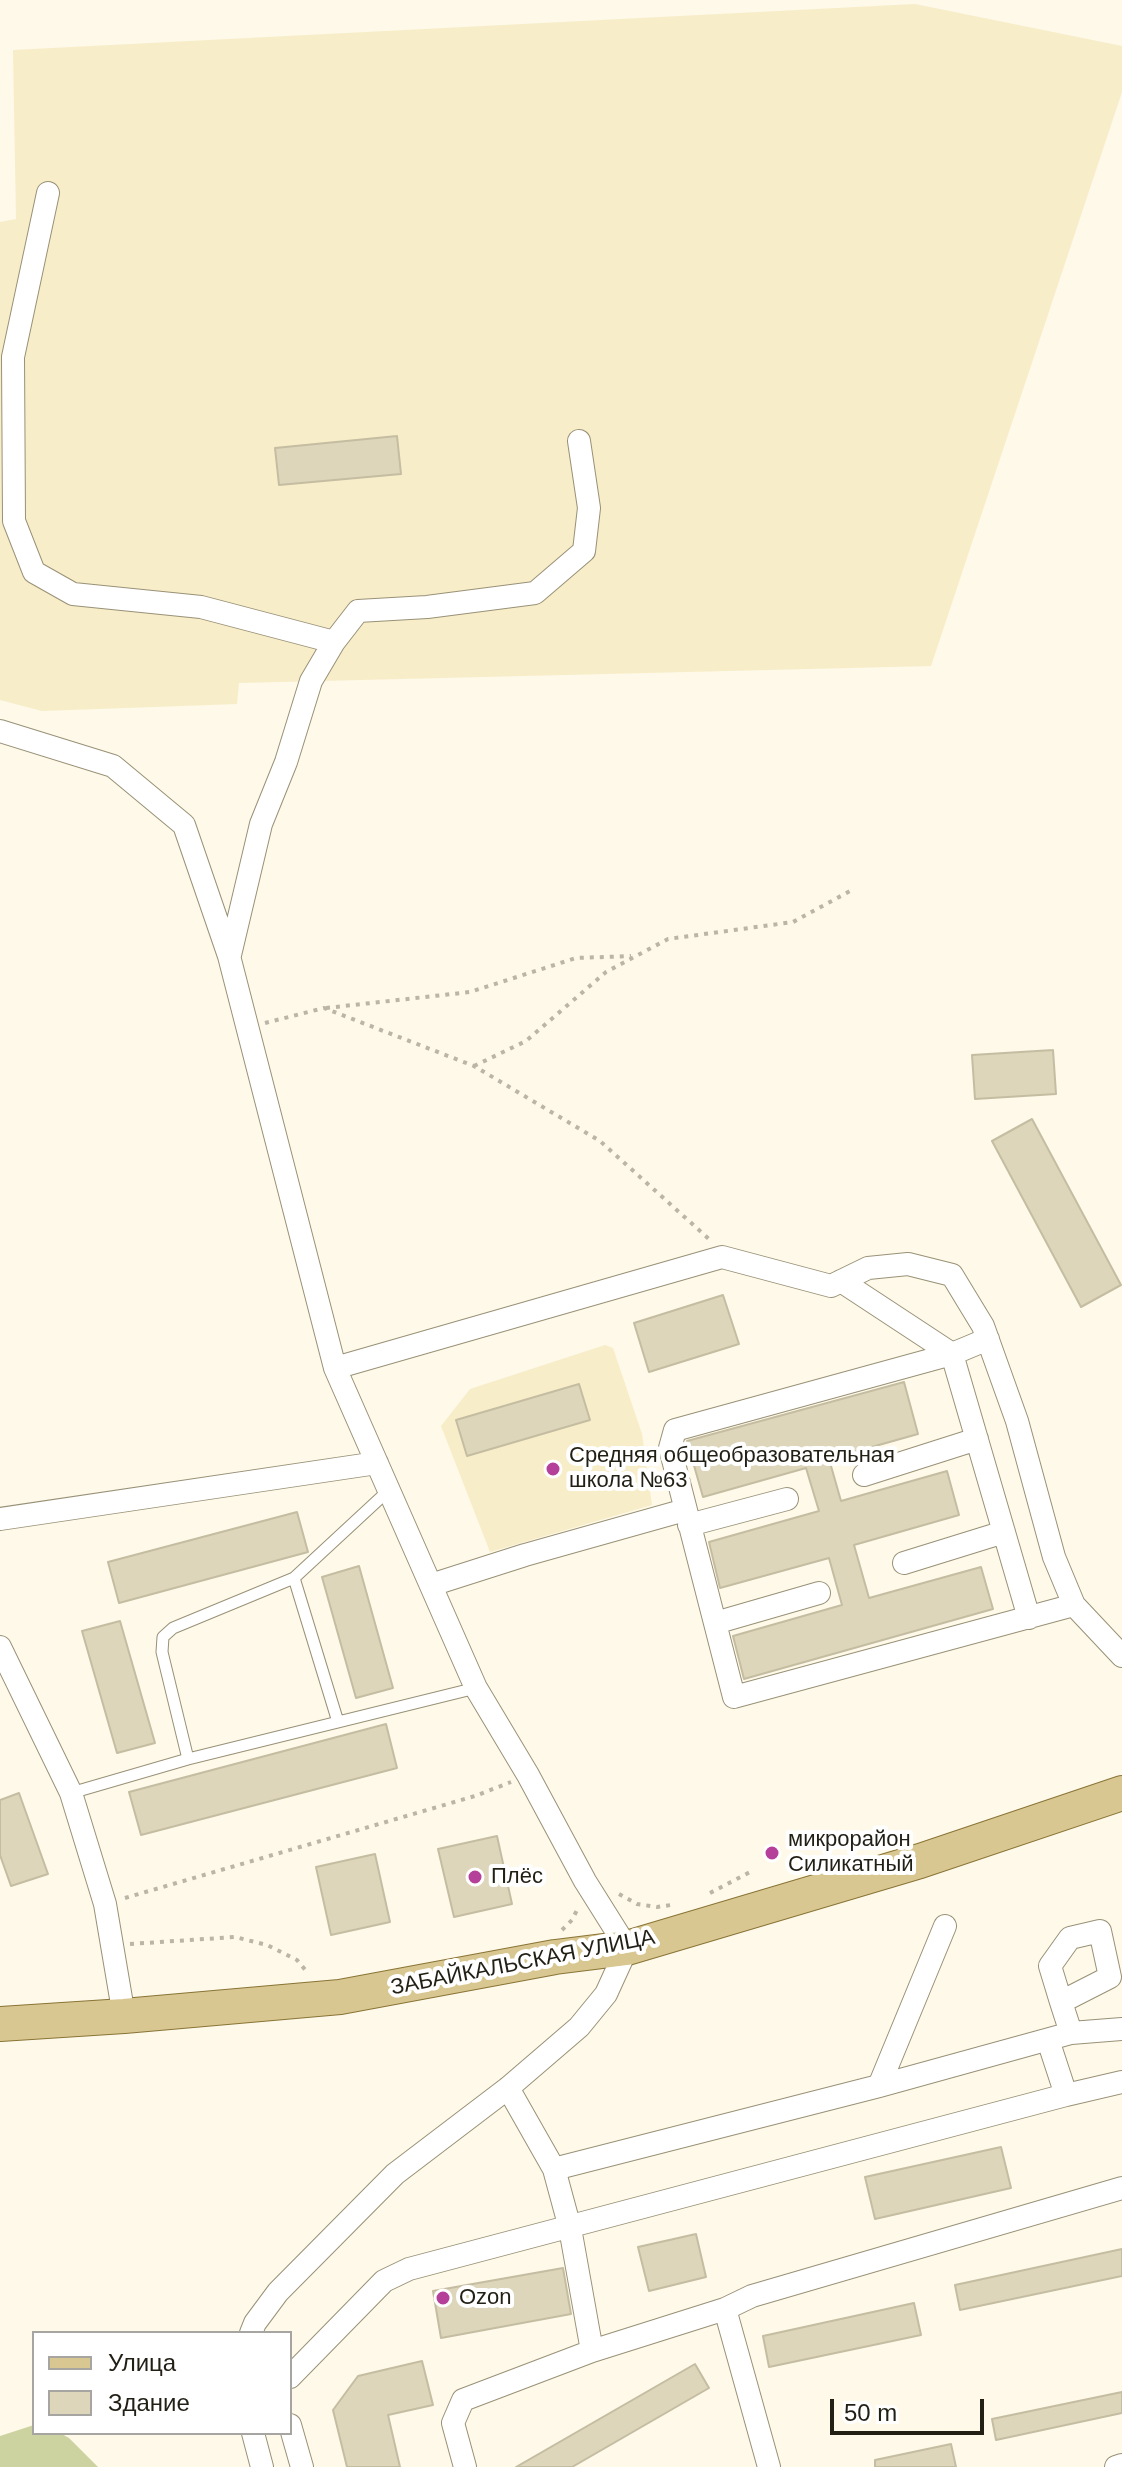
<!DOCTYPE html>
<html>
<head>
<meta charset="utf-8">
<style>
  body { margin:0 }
  #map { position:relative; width:1122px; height:2467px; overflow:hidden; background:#fef9e8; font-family:Helvetica,sans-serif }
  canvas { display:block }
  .legend { position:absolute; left:32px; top:2331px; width:260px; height:104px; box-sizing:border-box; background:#fff; border:2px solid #a7a5a1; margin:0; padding:10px 14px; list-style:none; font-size:24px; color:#221f15 }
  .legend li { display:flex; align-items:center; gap:16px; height:40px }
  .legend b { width:40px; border:2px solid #a7a5a1 }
  .scale { position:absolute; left:830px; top:2399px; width:154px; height:36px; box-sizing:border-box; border:4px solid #221f15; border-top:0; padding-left:10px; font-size:24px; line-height:28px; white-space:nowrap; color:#221f15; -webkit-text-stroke:6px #fff; paint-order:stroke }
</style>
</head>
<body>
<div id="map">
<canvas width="1122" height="2467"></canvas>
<ul class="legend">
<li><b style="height:10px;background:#d9c791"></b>Улица</li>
<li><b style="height:22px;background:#ded6ba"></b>Здание</li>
</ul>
<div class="scale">50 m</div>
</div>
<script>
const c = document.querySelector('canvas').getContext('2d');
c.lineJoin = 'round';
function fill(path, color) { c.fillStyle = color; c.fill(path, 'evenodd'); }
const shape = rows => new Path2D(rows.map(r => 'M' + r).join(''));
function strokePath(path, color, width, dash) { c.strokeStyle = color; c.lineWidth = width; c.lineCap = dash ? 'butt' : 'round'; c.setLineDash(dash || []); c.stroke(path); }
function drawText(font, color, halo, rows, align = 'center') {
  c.font = font + ' Helvetica,sans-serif'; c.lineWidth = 8; c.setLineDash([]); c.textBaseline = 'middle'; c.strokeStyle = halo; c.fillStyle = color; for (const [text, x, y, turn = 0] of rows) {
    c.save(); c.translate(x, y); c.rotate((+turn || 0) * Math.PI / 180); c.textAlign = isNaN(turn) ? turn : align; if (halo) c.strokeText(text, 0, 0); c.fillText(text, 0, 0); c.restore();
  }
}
const built = shape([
  [915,4,1122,46,1122,92,931,666,239,683,237,704,42,711,0,700,0,222,16,219,13,50],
  [605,1345,613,1348,642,1434,652,1505,490,1552,441,1426,470,1389]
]);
const green = shape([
  [34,2425,34,2433,60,2433,69,2438,98,2467,0,2467,0,2436]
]);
const building = shape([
  [397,436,401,474,279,485,275,448,397,436],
  [1053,1050,1056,1094,975,1099,972,1055,1053,1050],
  [1032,1119,1121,1285,1081,1307,992,1141,1032,1119],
  [723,1295,739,1344,649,1372,634,1323,723,1295],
  [904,1382,918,1434,829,1459,841,1501,947,1471,959,1515,854,1545,869,1598,981,1567,993,1609,744,1679,733,1636,842,1605,829,1558,720,1588,709,1542,819,1511,806,1468,703,1497,687,1441,904,1382],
  [579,1384,590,1420,467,1456,456,1420,579,1384],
  [297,1512,308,1552,119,1603,108,1562,297,1512],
  [359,1566,393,1688,356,1698,322,1577,359,1566],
  [120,1621,155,1743,117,1753,82,1631,120,1621],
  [386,1724,397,1768,141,1835,129,1792,386,1724],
  [19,1793,48,1874,11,1886,0,1855,0,1800,19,1793],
  [497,1836,512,1904,454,1917,438,1849,497,1836],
  [375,1854,390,1922,331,1935,316,1867,375,1854],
  [1001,2147,1011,2188,875,2219,865,2177,1001,2147],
  [696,2234,706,2277,649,2291,638,2247,696,2234],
  [1122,2249,1122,2276,960,2310,955,2285,1122,2249],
  [563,2268,571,2314,441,2338,433,2291,563,2268],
  [914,2303,921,2335,769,2367,763,2336,914,2303],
  [422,2361,433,2405,388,2415,400,2467,347,2467,333,2410,358,2376,422,2361],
  [695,2364,709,2388,572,2467,516,2467,695,2364],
  [1122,2392,1122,2413,996,2440,992,2419,1122,2392],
  [951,2444,956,2467,875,2467,875,2460,951,2444]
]);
const path = shape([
  [326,1008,470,992,576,958,631,956],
  [265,1023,324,1008,474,1066,600,1141,709,1239],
  [474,1066,526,1041,606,972,668,939,793,922,852,890],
  [710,1893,752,1871],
  [619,1894,637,1904,657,1907,671,1905],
  [125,1898,475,1796,511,1782],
  [562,1930,572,1920,578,1908],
  [130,1944,235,1937,267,1945,297,1960,307,1972]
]);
const service = shape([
  [294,1578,338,1722],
  [188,1759,476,1688],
  [71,1793,188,1759,162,1652,163,1637,173,1628,294,1578,389,1490]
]);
const minor = shape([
  [48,193,13,357,14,521,34,572,73,594,201,607,334,642,311,681,286,762,261,824,230,955],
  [334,642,358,611,427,607,535,593,584,551,589,508,579,441],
  [0,731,113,766,184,825,229,956,335,1368,476,1688,528,1775,585,1881,627,1948,606,1994,579,2027,508,2088,395,2174,278,2292,255,2323,251,2333],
  [841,1281,952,1354,1029,1618],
  [988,1339,952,1354,675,1430,670,1448,734,1697,1074,1605],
  [335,1368,722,1257,831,1286,868,1268,908,1264,952,1275,983,1326,1017,1421,1054,1557,1074,1605,1122,1656],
  [864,1475,977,1439],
  [0,1519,377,1463],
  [689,1525,787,1499],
  [904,1563,1004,1532],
  [431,1585,525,1555,685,1510],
  [715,1623,819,1593],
  [0,1647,71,1793,105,1904,124,2016],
  [1071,2033,1122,2029],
  [1048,2040,1066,2095,1122,2082],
  [879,2086,945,1926],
  [508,2088,554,2169,570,2228,592,2351,725,2309,752,2296,1122,2188],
  [554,2169,879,2086,1071,2033,1061,2002,1050,1966,1070,1938,1100,1931,1110,1977,1061,2002],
  [725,2309,769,2467],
  [290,2377,384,2281,409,2269,1066,2095],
  [290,2425,302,2467],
  [253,2433,262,2467],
  [465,2467,453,2423,463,2400,592,2351],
  [1116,2467,1122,2465]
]);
const primary = shape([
  [0,2024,124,2016,340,1997,555,1957,627,1948,920,1861,1122,1793]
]);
const markers = [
  [553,1469,8,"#b4409a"],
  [772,1853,8,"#b4409a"],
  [475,1877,8,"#b4409a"],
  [443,2298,8,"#b4409a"]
];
const poiNames = [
  ["Средняя общеобразовательная",569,1456],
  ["школа №63",569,1481],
  ["микрорайон",788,1840],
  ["Силикатный",788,1865],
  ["Плёс",491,1877],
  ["Ozon",459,2298]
];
const streetNames = [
  ["ЗАБАЙКАЛЬСКАЯ УЛИЦА",523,1963,-11]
];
fill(built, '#f8edc9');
fill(green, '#ccd2a0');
fill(building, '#ded6ba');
strokePath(building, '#c5bda2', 2);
strokePath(service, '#999177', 13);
strokePath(minor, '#999177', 24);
strokePath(primary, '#897436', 36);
strokePath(path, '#bab5a6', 4, [4, 6]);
strokePath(service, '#fff', 11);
strokePath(minor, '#fff', 22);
strokePath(primary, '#d9c791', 34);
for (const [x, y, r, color] of markers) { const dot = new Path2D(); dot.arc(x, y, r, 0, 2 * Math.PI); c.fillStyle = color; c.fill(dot); strokePath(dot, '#fff', 3); }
drawText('22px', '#221f15', '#fff', poiNames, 'left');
drawText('22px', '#221f15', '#fff', streetNames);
</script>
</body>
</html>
